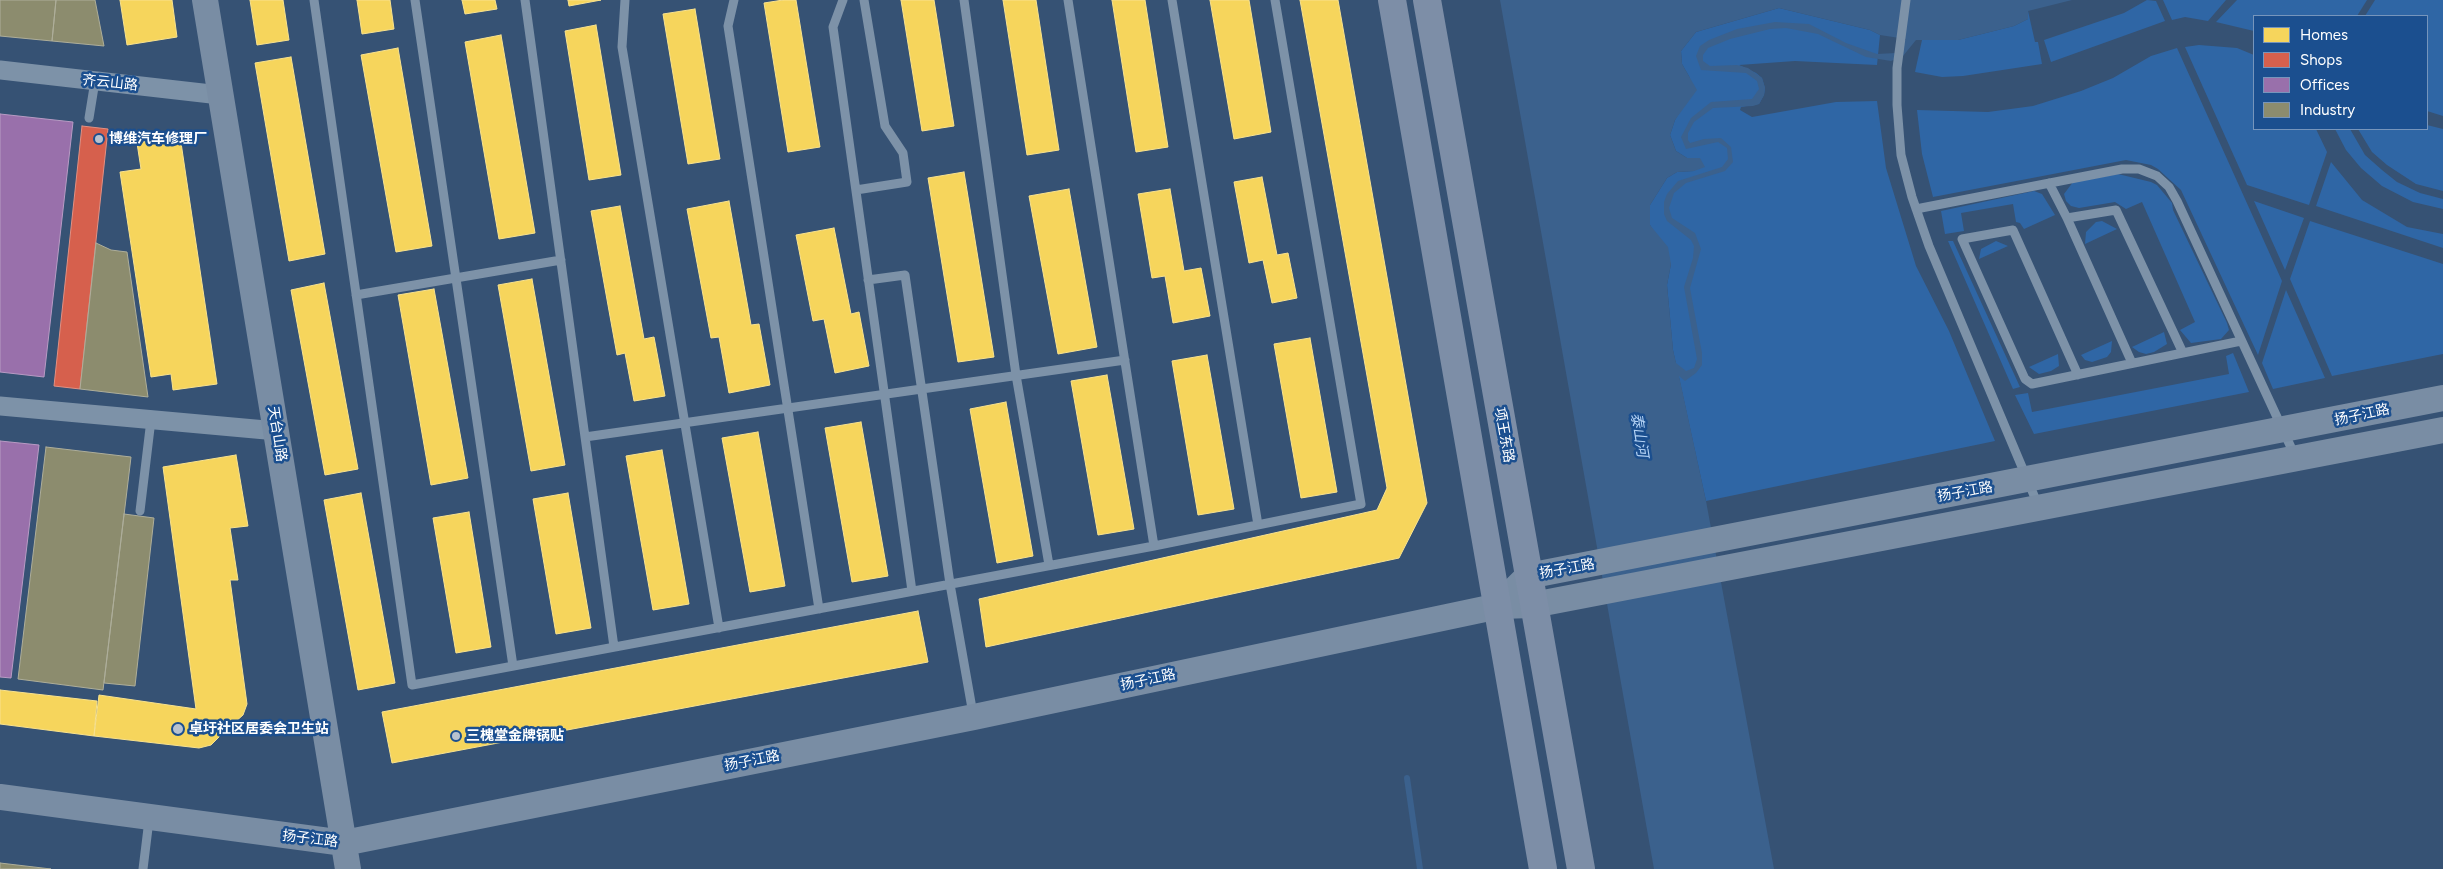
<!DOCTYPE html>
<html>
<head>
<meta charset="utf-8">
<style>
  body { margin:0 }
  #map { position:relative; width:2443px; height:869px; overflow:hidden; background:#365274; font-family:Figtree,sans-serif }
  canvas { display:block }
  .legend { position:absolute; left:2253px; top:15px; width:175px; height:115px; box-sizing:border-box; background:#1b4f8f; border:1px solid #7695bc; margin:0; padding:6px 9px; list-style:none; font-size:15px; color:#fff }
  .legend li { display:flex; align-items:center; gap:10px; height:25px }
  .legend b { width:25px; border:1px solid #7695bc }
</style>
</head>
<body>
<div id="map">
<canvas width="2443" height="869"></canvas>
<ul class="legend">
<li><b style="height:14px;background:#f6d55c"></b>Homes</li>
<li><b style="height:14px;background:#d6604d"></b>Shops</li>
<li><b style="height:14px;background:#9970ab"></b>Offices</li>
<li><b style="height:14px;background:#8c8c6e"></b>Industry</li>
</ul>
</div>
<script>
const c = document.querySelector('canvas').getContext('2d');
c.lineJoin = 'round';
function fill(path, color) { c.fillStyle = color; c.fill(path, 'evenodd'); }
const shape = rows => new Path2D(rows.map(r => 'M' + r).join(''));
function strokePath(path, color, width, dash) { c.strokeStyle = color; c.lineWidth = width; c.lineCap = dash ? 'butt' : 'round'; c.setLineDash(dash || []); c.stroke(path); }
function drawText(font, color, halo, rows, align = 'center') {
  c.font = font + ' Figtree,"Noto Sans SC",sans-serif'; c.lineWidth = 5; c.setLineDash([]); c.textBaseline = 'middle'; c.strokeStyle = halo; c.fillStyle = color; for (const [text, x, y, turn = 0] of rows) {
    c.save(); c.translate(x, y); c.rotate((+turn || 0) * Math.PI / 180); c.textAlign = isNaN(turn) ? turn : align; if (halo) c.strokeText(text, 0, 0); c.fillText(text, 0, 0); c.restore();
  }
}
const green = shape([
  [2147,0,2156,1,2165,21,2051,62,2044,40,2124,13],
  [2163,0,2226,0,2208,21,2185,17,2172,20],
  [2237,0,2367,0,2357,16,2254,16,2254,31,2216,22],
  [2375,0,2443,0,2443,116,2427,111,2427,16,2365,16],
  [1779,8,1870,30,1880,35,1877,65,1795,61,1739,65,1756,73,1762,78,1765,88,1764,95,1759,104,1741,107,1740,110,1752,117,1836,102,1877,101,1886,168,1916,266,1949,331,1995,441,1706,501,1673,350,1667,285,1671,264,1650,225,1650,205,1667,178,1677,172,1694,171,1700,158,1687,158,1676,151,1670,135,1675,120,1684,105,1690,78,1682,64,1681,51,1696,32],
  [2028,11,2035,42,2038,42,2042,64,1963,76,1942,77,1915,72,1922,40,1958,40,2014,26,2028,19],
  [2199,45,2237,48,2254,55,2254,129,2316,129,2327,152,2309,205,2247,185,2185,47],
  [2177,48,2282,281,2258,355,2181,190,2158,169,2151,165,2126,160,1933,197,1922,154,1917,110,1988,112,2033,106,2081,91,2113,78,2151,56],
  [2427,125,2443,129,2443,191,2416,184,2387,165,2372,152,2358,129,2427,129],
  [2335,129,2350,129,2365,155,2382,170,2397,182,2420,193,2443,199,2443,209,2413,202,2382,186,2361,168,2346,150],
  [2331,162,2362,200,2407,227,2443,234,2443,248,2316,206],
  [2118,174,2151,182,2157,185,2172,203,2173,210,2227,323,2229,330,2221,339,2191,343,2180,330,2195,322,2142,202,2126,209,2115,202,2079,208,2071,206,2066,201,2064,194,2073,182],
  [2034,191,2042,194,2055,215,2024,229,2020,223,2016,222,2013,204,1961,213,1964,231,1945,234,1941,211],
  [2254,201,2304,218,2285,270],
  [2102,221,2117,229,2085,244,2086,232,2096,222],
  [2310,221,2443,264,2443,354,2332,376,2290,279],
  [1948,241,1953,241,2020,387,2013,389],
  [1996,241,2008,246,1979,259,1981,249],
  [2286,290,2325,378,2273,389,2262,363],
  [2164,332,2167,344,2154,352,2146,354,2139,352,2132,347],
  [2112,341,2111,352,2107,357,2092,362,2085,360,2081,355],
  [2233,353,2249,392,2034,434,2015,395,2028,393,2032,412,2229,374,2226,356],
  [2058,354,2059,366,2051,371,2039,374,2029,367]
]);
const water = shape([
  [1500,0,2072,0,2028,11,2028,19,2014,26,1958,40,1916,40,1903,56,1891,61,1866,57,1818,34,1786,28,1770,29,1730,39,1708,48,1703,55,1703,61,1710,66,1737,65,1748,68,1762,78,1765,88,1764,95,1759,104,1753,106,1713,108,1694,122,1688,133,1688,140,1690,143,1704,139,1721,138,1731,147,1733,162,1725,171,1686,183,1674,193,1669,208,1672,218,1695,233,1701,249,1690,288,1702,353,1702,365,1696,373,1685,381,1679,376,1706,501,1774,869,1654,869],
  [1779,8,1870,30,1880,35,1906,39,1896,53,1877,54,1846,43,1809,24,1775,22,1737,29,1709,40,1700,46,1696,56,1701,70,1746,73,1757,81,1759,89,1752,99,1711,102,1691,118,1681,137,1686,149,1718,142,1727,148,1728,159,1722,167,1678,181,1667,194,1664,202,1664,214,1667,221,1691,240,1694,246,1693,258,1684,287,1697,359,1694,368,1686,371,1676,363,1673,350,1667,285,1671,264,1668,247,1650,225,1650,205,1667,178,1677,172,1694,171,1705,167,1700,158,1687,158,1676,151,1670,135,1675,120,1697,90,1682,64,1681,51,1696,32]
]);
const homes = shape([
  [120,0,172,0,177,37,127,45,120,0],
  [250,0,283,0,289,40,257,45,250,0],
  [357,0,390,0,394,29,362,34,357,0],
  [462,0,495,0,497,9,465,14,462,0],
  [568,0,601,0,569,6,568,0],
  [783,0,796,0,820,147,788,152,764,3,783,0],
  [901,0,934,0,954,126,922,131,901,0],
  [1003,0,1036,0,1059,150,1027,155,1003,0],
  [1112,0,1145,0,1168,147,1136,152,1112,0],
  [1210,0,1249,0,1271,132,1234,139,1210,0],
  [1300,0,1338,0,1427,503,1399,558,986,647,979,599,1377,510,1387,488,1300,0],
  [695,9,720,159,688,164,663,14,695,9],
  [596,25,621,175,589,180,565,31,596,25],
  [501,35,535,233,499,239,465,42,501,35],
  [398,48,432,246,396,252,361,55,398,48],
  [291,57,325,254,289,261,255,63,291,57],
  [180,136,217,384,173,390,171,374,151,377,120,172,141,169,137,143,180,136],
  [964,172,994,357,958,362,928,178,964,172],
  [1262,177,1277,255,1288,253,1297,298,1272,303,1263,260,1249,263,1234,182,1262,177],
  [1069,189,1097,347,1058,354,1029,196,1069,189],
  [1170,189,1184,271,1201,268,1210,316,1173,323,1165,276,1152,278,1138,194,1170,189],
  [729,201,751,325,759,324,770,385,729,393,719,337,711,338,687,209,729,201],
  [620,206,644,339,654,337,665,396,634,401,625,353,617,355,591,211,620,206],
  [834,228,851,314,859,312,869,366,835,373,824,319,813,321,796,235,834,228],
  [532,279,565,465,531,471,498,285,532,279],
  [324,283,358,469,325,475,291,290,324,283],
  [434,289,468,478,431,485,398,295,434,289],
  [1310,338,1337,492,1301,498,1274,344,1310,338],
  [1207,355,1234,509,1198,515,1172,361,1207,355],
  [1107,375,1134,529,1098,535,1071,381,1107,375],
  [1006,402,1033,556,997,563,970,409,1006,402],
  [861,422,888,576,852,582,825,428,861,422],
  [758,432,785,586,750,592,722,438,758,432],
  [662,450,689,604,653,610,626,456,662,450],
  [236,455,248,526,230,528,238,580,230,580,247,704,243,715,234,723,221,728,219,737,211,745,199,748,94,736,99,695,196,709,163,467,236,455],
  [361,493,395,683,358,690,324,500,361,493],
  [568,493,591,628,556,634,533,499,568,493],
  [469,512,491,647,456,653,433,518,469,512],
  [918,611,928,662,392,763,382,712,918,611],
  [0,690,97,701,94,736,0,724,0,690]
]);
const shops = shape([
  [82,126,108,129,80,389,54,386,82,126]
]);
const offices = shape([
  [0,114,73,122,44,377,0,372,0,114],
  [0,441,39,445,11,678,0,677,0,441]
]);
const industry = shape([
  [0,0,56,0,52,41,0,36,0,0],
  [56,0,95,0,104,46,52,41,56,0],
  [96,243,111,250,127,252,148,397,80,389,96,243],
  [46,447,131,457,103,690,18,679,46,447],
  [124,514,154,518,135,686,104,683,124,514],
  [0,863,51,869,0,869,0,863]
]);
const stream = shape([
  [1407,778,1420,869]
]);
const lane = shape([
  [314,0,412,685,1154,546,1361,504,1275,0],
  [415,0,513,666],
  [525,0,585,437,1125,360],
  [625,0,622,47,719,628],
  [734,0,728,26,819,609],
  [843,0,833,27,912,591],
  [964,0,1016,375,1049,565],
  [1068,0,1154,546],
  [1172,0,1258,525],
  [1906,0,1897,68,1897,105,1901,155,1912,197,1929,246,2038,505],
  [89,118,95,81],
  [2049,183,2067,218],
  [856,190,907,182,903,153,885,126,864,0],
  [1916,209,2122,169,2139,169,2157,176,2169,187,2177,201,2295,456],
  [868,280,905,275,950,584,973,714],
  [356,295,561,260],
  [2132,363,2067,218,2116,210,2183,353],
  [2078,375,2013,230,1962,239,2025,379,2032,384,2241,341],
  [585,437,614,647],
  [140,511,151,420],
  [143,869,149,820]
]);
const street = shape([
  [0,70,220,95],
  [0,406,277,431]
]);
const secondary = shape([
  [205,0,348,869],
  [1513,591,1528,576,2443,398],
  [0,797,344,843,974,717,1499,606,1533,605,2443,430]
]);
const primary = shape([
  [1392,0,1543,869],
  [1427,0,1581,869]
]);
const markers = [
  [99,139,5,"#b9c2ce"],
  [178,729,6,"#b9c2ce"],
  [456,736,5,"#b9c2ce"]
];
const streetNames = [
  ["齐云山路",110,83,6],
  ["扬子江路",2362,415,-12],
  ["天台山路",277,434,81],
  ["项王东路",1504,435,80],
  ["扬子江路",1965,492,-10],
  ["扬子江路",1567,569,-10],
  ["扬子江路",1148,680,-12],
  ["扬子江路",752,761,-11],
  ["扬子江路",310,839,7]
];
const poiNames = [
  ["博维汽车修理厂",109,139],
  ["卓圩社区居委会卫生站",189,729],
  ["三槐堂金牌锅贴",466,736]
];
const waterNames = [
  ["泰山河",1639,435,81]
];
fill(green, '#2f66a5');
fill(water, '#3b618d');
fill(homes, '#f6d55c');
strokePath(homes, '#f9e28d', 1);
fill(shops, '#d6604d');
strokePath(shops, '#e29082', 1);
fill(offices, '#9970ab');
strokePath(offices, '#b89bc4', 1);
fill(industry, '#8c8c6e');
strokePath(industry, '#aeae9a', 1);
strokePath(stream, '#3b618d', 6);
strokePath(lane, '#7d92a8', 9);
strokePath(street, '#7d92a8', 19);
strokePath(secondary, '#798da4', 26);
strokePath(primary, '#7d8ea7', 28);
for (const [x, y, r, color] of markers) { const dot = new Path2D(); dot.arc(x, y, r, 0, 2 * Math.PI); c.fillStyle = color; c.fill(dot); strokePath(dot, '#1b4f8f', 2); }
drawText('14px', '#fff', '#1b4f8f', streetNames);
drawText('bold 14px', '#fff', '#1b4f8f', poiNames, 'left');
drawText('italic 15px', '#b5d3f5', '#1b4f8f', waterNames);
</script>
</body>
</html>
